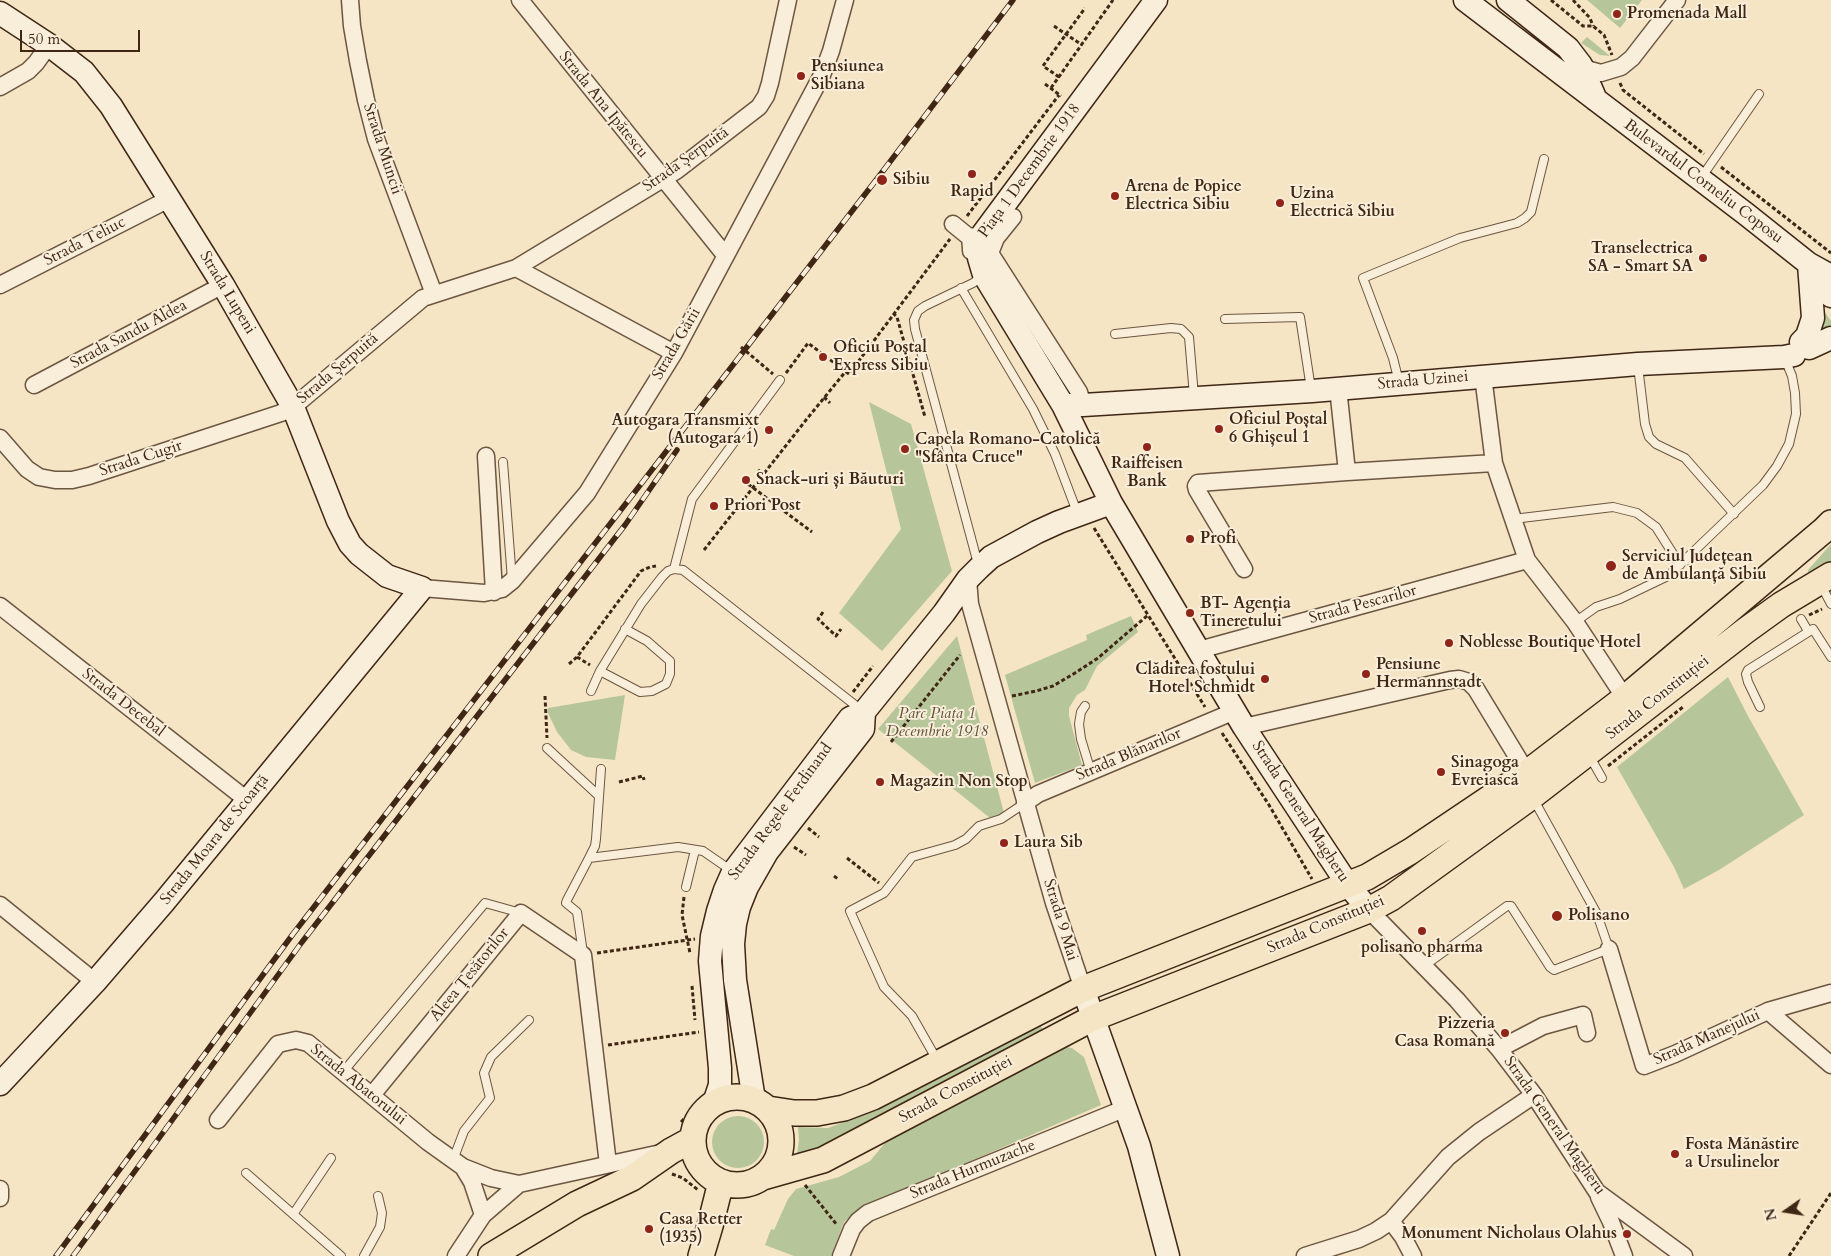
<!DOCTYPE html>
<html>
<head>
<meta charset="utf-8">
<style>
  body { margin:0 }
  #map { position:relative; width:1831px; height:1256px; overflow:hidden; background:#f5e5c5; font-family:Cardo,serif }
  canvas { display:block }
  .north { position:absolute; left:1761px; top:1186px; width:50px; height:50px; -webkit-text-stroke:4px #f8eed9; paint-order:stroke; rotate:257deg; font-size:14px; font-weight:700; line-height:20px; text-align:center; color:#3f2615 }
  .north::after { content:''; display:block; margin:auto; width:18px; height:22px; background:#3f2615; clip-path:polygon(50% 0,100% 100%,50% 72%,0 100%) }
  .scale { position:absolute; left:20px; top:30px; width:120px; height:22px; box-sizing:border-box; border:2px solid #3f2615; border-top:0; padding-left:6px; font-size:15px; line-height:18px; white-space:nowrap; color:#3f2615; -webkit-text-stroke:4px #f8eed9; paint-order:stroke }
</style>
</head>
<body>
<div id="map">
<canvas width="1831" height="1256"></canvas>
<div class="north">N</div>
<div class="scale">50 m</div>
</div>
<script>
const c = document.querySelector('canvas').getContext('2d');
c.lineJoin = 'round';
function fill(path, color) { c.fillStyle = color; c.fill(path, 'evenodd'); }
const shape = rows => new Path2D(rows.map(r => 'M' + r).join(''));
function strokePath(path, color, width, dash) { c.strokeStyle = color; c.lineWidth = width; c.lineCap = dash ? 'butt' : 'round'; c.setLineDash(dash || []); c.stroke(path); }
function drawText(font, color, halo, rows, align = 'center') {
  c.font = font + ' Cardo,serif'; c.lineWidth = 4; c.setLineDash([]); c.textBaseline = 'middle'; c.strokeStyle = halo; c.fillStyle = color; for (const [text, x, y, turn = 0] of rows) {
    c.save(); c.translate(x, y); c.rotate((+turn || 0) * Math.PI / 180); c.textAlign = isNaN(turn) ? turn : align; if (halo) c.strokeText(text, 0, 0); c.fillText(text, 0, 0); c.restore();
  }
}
const green = shape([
  [1587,0,1642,0,1620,28],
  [1587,37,1610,56,1600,55,1581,43],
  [1822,311,1824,311,1831,321,1831,326,1819,339],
  [869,402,911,424,952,571,882,651,839,613,901,529],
  [1831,544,1831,567,1809,576,1808,570],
  [1131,616,1138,632,1097,666,1085,690,1077,695,1069,708,1069,716,1082,765,1035,783,1005,675,1087,640,1086,635],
  [957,636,1004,813,990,818,878,729],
  [1728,677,1748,716,1804,815,1719,870,1684,889,1674,867,1617,767],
  [625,695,615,760,586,757,571,750,557,732,548,713,548,708],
  [1040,1024,1044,1032,812,1154,797,1154,799,1140,798,1127,828,1128,844,1122,935,1078],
  [1066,1047,1072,1048,1084,1057,1101,1105,857,1210,844,1222,831,1256,794,1256,765,1245,771,1229,774,1230,788,1199,796,1189,839,1177,870,1161,885,1143,905,1129,1058,1050],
  '712 1142a26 26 0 1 1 52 0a26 26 0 1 1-52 0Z'
]);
const path = shape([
  [1551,0,1583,26,1593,26,1604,35,1612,55],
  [1573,0,1590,18,1593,26],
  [1054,26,1082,45],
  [1059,77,1043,66,1085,8],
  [1620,83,1623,90,1704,154],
  [1045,84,1061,96],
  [1051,88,1113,0],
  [1721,167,1831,253],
  [967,216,1059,95],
  [893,313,897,317,925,417],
  [741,347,773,374],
  [786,373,808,343,849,374,950,239],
  [824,397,830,403],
  [758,470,763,474],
  [748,484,812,532],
  [1094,528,1205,707],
  [704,550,806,420,846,371],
  [823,612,818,619,836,636,841,629],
  [1809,615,1822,609],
  [577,657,590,665],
  [569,664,577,657,641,571,650,567,656,566],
  [853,692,873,666],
  [545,696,547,738],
  [1012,696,1036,691,1053,686,1075,673,1098,658,1148,615],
  [1222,733,1269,805,1312,879],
  [891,742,960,655],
  [1608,766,1683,707],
  [619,782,643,776,644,780],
  [808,828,819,837],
  [794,847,806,855],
  [847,858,879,883],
  [834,876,838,879],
  [684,897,682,915,690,953],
  [597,953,695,939],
  [692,986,695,1020],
  [608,1045,699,1032],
  [681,1122,696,1107],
  [672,1174,683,1178,698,1190],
  [805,1185,837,1225],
  [1789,1256,1831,1193]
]);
const lane = shape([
  [1701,178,1759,94],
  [961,288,1033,409,1055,454,1077,512],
  [1225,319,1300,317,1311,389],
  [1115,334,1171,328,1181,329,1189,337,1194,396],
  [1638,366,1645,424,1649,437,1656,444,1685,458,1734,514],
  [1399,382,1393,358,1363,278,1460,238,1517,223,1525,218,1531,212,1544,159],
  [503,462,512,580],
  [1513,519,1613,507,1637,513,1656,527,1680,565],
  [978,564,915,329,914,320,918,311,925,306,973,283,983,276],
  [674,569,692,499,780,380],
  [1821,585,1831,604],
  [1801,619,1808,631],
  [1575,622,1596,607,1620,599,1668,576,1763,485,1777,466,1789,444,1796,414,1795,393,1792,376,1785,359],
  [600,671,640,692,652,691,666,684,670,674,670,661,647,641,625,629],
  [591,691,600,671,641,604,662,577,668,571,674,569,683,570,860,709],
  [1085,706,1081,712,1079,724,1081,739,1091,772],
  [1760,707,1748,682,1746,674,1748,670,1813,629,1831,657],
  [547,748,599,796],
  [1590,757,1602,778],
  [589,858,595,846,596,839,601,769],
  [686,887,695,850],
  [583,953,577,912,566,903,567,900,589,858,678,847,703,851,732,871],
  [1424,966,1507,906,1511,906,1550,967,1554,970,1609,949,1597,914,1534,800],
  [937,1060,912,1016,884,987,850,911,884,893,912,857,955,845,966,839,979,826,1001,819,1025,803],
  [343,1072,485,903,521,913],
  [453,1160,464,1131,490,1098,484,1073,491,1057,529,1020],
  [246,1173,341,1256],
  [294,1213,331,1158],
  [364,1256,380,1227,382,1213,378,1196]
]);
const street = shape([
  [350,0,352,26,358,61,366,100,376,139,434,294],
  [520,0,725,255],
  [1581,65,1590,70,1601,73,1621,67,1632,58,1677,0],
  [0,87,28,71,36,63,49,45],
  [953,224,969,237,970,236,971,249],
  [971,251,971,249,984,249,990,253,1079,392,1083,405],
  [990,253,996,238,1013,217],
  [516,268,674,353],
  [0,285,169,199],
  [1483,376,1494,463,1527,560,1575,622,1625,698],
  [34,385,223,285],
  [1338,388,1347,472],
  [0,438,27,469,39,477,55,480,72,480,89,476,281,413,293,407,423,298,516,268,676,171,759,107,766,96,770,83,788,0],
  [486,456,494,592],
  [1244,569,1197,490,1196,486,1198,483,1347,472,1494,463],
  [968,579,970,604,1032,825,1054,903,1083,989],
  [422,588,484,593,502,589,512,581,587,493,674,353,822,75,831,51,845,0],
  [0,606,247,800],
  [1199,650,1527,560],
  [1244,727,1450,680,1459,679,1469,682,1476,689,1527,773],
  [1025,803,1038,794,1235,711],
  [0,905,95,982],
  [1369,910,1457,1000,1499,1049,1534,1095,1597,1192,1684,1256],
  [1609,949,1644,1066,1675,1054,1768,1011,1831,993],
  [1768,1011,1831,1065],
  [1499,1049,1543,1026,1583,1015,1587,1033],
  [372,1095,521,913,583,955,608,1164],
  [218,1120,278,1044,296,1040,308,1043,428,1142,463,1167,491,1178,519,1184,661,1153],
  [463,1167,472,1182,483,1215],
  [0,1189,0,1198],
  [1599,1197,1611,1222,1624,1256],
  [1391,1221,1403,1237,1413,1256],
  [456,1256,483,1215,519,1184],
  [841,1256,852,1229,858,1221,868,1213,1126,1108],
  [1305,1256,1359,1239,1376,1231,1391,1221,1448,1157,1479,1132,1534,1095]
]);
const secondary = shape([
  [1156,0,982,235,979,243,979,258,984,275,1063,405,1111,503,1244,727,1348,885,1369,910],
  [1465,0,1746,214,1809,264,1831,276],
  [1508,0,1568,48,1581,65,1596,100],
  [0,13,49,45,84,72,111,106,223,285,293,407,338,521,350,544,359,554,387,576,422,588,164,902,95,982,0,1084],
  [1811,267,1831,296],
  [1801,342,1807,336,1813,318,1809,264],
  [1809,348,1831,338],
  [1063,405,1083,405,1312,391,1638,364,1784,357,1794,355],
  [1083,989,1139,1146,1168,1256],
  [754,1100,735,980,733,944,735,924,739,907,747,887,767,852,863,729,864,712],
  [714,1103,720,1085,720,1068,710,961,712,936,718,911,725,890,733,872,850,718,864,712,944,613,968,579,979,568,991,557,1037,532,1059,522,1111,503]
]);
const primary = shape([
  '693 1141a44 44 0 1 1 88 0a44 44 0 1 1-88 0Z',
  [768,1109,794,1113,817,1113,844,1108,873,1097,1083,989,1367,877,1411,851,1527,773,1625,698,1824,530,1831,523],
  [763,1177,823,1160,1093,1018,1369,910,1391,898,1532,796,1745,631,1781,605,1831,575],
  [491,1256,577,1204,632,1178,671,1151,693,1139],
  [701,1256,710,1226,721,1182]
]);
const rail = shape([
  [56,1256,293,934,883,171,1013,0],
  [73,1256,302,942,625,525,677,450]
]);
const markers = [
  [1617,14,5,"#8f2418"],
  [801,76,5,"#8f2418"],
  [972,174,5,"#8f2418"],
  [882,180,6,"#8f2418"],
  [1115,196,5,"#8f2418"],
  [1280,203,5,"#8f2418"],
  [1703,258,5,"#8f2418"],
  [823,357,5,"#8f2418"],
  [1219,429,5,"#8f2418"],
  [769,430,5,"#8f2418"],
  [1147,447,5,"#8f2418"],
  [905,449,5,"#8f2418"],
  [746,480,5,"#8f2418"],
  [714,506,5,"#8f2418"],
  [1190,539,5,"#8f2418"],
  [1611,566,6,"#8f2418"],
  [1190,613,5,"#8f2418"],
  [1449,643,5,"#8f2418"],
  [1366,674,5,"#8f2418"],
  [1265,679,5,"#8f2418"],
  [1441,772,5,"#8f2418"],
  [880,782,5,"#8f2418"],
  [1004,843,5,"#8f2418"],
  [1557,916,6,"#8f2418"],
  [1422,931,5,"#8f2418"],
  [1505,1033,5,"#8f2418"],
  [1675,1154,5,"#8f2418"],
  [649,1229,5,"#8f2418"],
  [1627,1234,5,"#8f2418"]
];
const poiNames = [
  ["Promenada Mall",1627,14],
  ["Pensiunea",811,67],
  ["Sibiana",811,85],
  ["Sibiu",893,180],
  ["Arena de Popice",1125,187],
  ["Electrica Sibiu",1125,205],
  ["Rapid",972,192,"center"],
  ["Uzina",1290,194],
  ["Electrică Sibiu",1290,212],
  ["Transelectrica",1693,249,"right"],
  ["SA - Smart SA",1693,267,"right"],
  ["Oficiu Poștal",833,348],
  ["Express Sibiu",833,366],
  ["Oficiul Poștal",1229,420],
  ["6 Ghișeul 1",1229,438],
  ["Autogara Transmixt",759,421,"right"],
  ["(Autogara 1)",759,439,"right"],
  ["Capela Romano-Catolică",915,440],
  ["\"Sfânta Cruce\"",915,458],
  ["Raiffeisen",1147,464,"center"],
  ["Bank",1147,482,"center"],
  ["Snack-uri și Băuturi",756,480],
  ["Priori Post",724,506],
  ["Profi",1200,539],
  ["Serviciul Județean",1622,557],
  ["de Ambulanță Sibiu",1622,575],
  ["BT- Agenția",1200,604],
  ["Tineretului",1200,622],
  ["Noblesse Boutique Hotel",1459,643],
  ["Pensiune",1376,665],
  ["Hermannstadt",1376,683],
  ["Clădirea fostului",1255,670,"right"],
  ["Hotel Schmidt",1255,688,"right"],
  ["Sinagoga",1451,763],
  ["Evreiască",1451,781],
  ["Magazin Non Stop",890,782],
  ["Laura Sib",1014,843],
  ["Polisano",1568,916],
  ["polisano pharma",1422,948,"center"],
  ["Pizzeria",1495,1024,"right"],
  ["Casa Romană",1495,1042,"right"],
  ["Fosta Mănăstire",1685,1145],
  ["a Ursulinelor",1685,1163],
  ["Casa Retter",659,1220],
  ["(1935)",659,1238],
  ["Monument Nicholaus Olahus",1617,1234,"right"]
];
const streetNames = [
  ["Strada Ana Ipătescu",603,105,51],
  ["Strada Muncii",382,149,72],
  ["Strada Șerpuită",686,160,-35],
  ["Piața 1 Decembrie 1918",1030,171,-54],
  ["Bulevardul Corneliu Coposu",1703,182,37],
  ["Strada Teliuc",85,242,-27],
  ["Strada Lupeni",227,293,59],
  ["Strada Sandu Aldea",129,335,-28],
  ["Strada Gării",677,344,-60],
  ["Strada Șerpuită",338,369,-40],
  ["Strada Uzinei",1423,381,-5],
  ["Strada Cugir",141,459,-18],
  ["Strada Pescarilor",1363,605,-15],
  ["Strada Constituției",1658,698,-38],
  ["Strada Decebal",123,703,38],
  ["Strada Blănarilor",1129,755,-23],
  ["Strada Regele Ferdinand",781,812,-54],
  ["Strada General Magheru",1300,812,57],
  ["Strada Moara de Scoarță",215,840,-51],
  ["Strada 9 Mai",1060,920,73],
  ["Strada Constituției",1326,925,-23],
  ["Aleea Țesătorilor",470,975,-51],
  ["Strada Manejului",1707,1038,-24],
  ["Strada Abatorului",358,1085,39],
  ["Strada Constituției",956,1090,-28],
  ["Strada General Magheru",1554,1126,55],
  ["Strada Hurmuzache",973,1170,-22]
];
const parkNames = [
  ["Parc Piața 1",937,714],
  ["Decembrie 1918",937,732]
];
fill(green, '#b6c69a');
strokePath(lane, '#6c5641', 10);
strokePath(street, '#6c5641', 19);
strokePath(secondary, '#3f2615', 25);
strokePath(primary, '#3f2615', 28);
strokePath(path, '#3f2615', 3, [4, 2.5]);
strokePath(lane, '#f8eed9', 8);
strokePath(street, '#f8eed9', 16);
strokePath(secondary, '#f8eed9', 22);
strokePath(primary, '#f5e5c5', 25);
strokePath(rail, '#3f2615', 5.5);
strokePath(rail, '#f8eed9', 4, [11]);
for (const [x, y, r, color] of markers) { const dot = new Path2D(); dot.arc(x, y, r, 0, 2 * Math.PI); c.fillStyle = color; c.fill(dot); strokePath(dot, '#f8eed9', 2); }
drawText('bold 16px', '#3f2615', '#f8eed9', poiNames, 'left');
drawText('16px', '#3f2615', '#f8eed9', streetNames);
drawText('italic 16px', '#5d4e36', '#f8eed9', parkNames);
</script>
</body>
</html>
